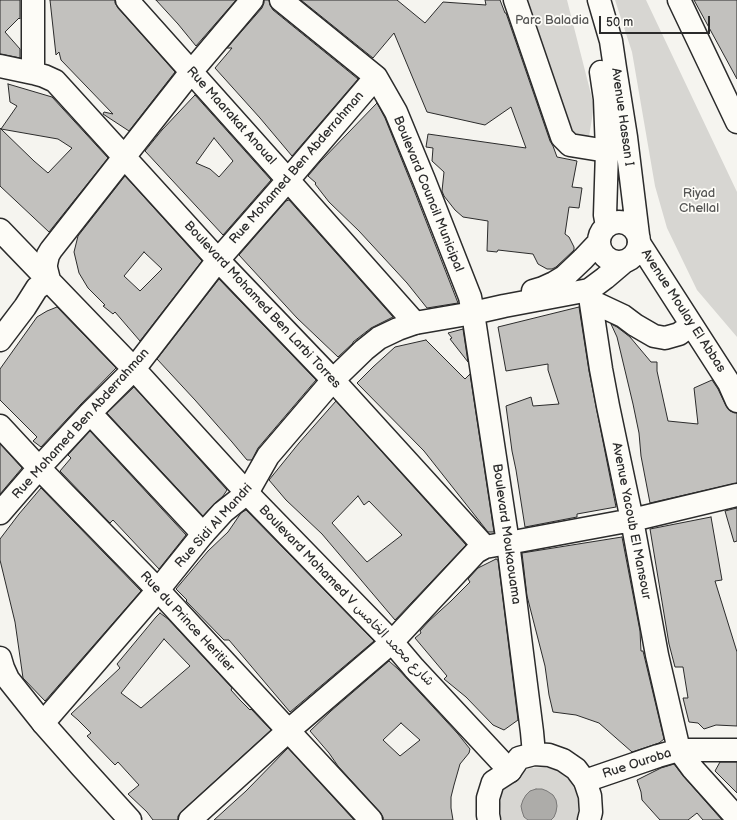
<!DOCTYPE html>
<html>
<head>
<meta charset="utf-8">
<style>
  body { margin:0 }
  #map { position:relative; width:737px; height:820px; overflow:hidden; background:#f5f4ef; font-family:"Balsamiq Sans",sans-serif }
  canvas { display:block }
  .scale { position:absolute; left:599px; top:16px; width:111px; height:18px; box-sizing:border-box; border:2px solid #2b2b2b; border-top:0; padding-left:5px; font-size:12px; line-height:14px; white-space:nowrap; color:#2b2b2b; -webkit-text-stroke:3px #fdfcf7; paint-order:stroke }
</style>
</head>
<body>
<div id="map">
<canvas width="737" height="820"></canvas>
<div class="scale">50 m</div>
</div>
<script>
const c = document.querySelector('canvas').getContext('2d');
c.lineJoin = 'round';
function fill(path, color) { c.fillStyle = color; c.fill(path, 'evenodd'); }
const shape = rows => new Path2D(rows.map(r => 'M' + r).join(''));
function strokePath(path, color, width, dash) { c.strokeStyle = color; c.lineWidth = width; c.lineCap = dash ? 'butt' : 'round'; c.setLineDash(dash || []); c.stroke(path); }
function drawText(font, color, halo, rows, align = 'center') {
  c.font = font + ' "Balsamiq Sans","Playpen Sans Arabic",sans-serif'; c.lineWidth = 3.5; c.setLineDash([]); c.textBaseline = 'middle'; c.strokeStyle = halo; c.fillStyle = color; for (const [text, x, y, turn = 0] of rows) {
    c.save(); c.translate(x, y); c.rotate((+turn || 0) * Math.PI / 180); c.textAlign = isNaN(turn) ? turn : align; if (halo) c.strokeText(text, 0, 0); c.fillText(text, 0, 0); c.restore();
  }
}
const green = shape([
  [526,0,567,0,594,106,588,143,571,140],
  [615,0,646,0,737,192,737,337,697,290,667,228,655,186,632,52],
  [545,767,558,771,569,780,576,791,579,804,577,820,551,820,554,817,524,817,528,820,502,820,501,817,500,804,502,792,509,781,519,773,531,768]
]);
const water = shape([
  [536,789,542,789,547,791,553,795,556,800,557,806,556,812,554,817,551,820,528,820,524,817,522,811,521,806,523,800,526,795,530,791,536,789]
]);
const building = shape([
  [0,0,20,0,20,19,19,18,5,32,20,49,20,58,0,54,0,0],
  [50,0,115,0,115,3,118,8,175,72,129,131,103,114,104,112,113,114,61,60,59,52,56,55,50,0],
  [156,0,236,0,196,46,178,24,156,0],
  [264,0,269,0,270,5,273,10,358,79,292,156,260,118,215,68,232,48,227,48,262,8,264,3,264,0],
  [301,0,397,0,425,23,443,2,486,5,485,0,500,0,505,13,506,13,550,141,553,146,557,157,577,161,572,187,582,188,579,208,569,207,565,234,569,237,574,247,574,250,556,267,552,269,547,269,538,264,533,254,498,250,497,252,487,251,488,221,463,217,455,210,444,196,442,191,444,172,432,161,433,148,426,147,428,134,526,148,511,107,485,125,427,112,394,33,373,58,301,0],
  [694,0,737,0,737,79,694,0],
  [8,84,52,97,108,158,49,232,0,186,0,128,1,129,17,106,10,102,8,84],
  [1,129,58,139,72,148,48,173,34,161,1,129],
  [195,95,271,180,223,235,145,151,162,130,195,95],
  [214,138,233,161,219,177,210,169,196,163,214,138],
  [377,103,385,118,412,185,458,303,427,308,407,283,359,231,329,202,315,184,316,183,308,176,320,162,377,103],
  [125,176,202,261,140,341,115,312,113,314,103,306,105,305,88,288,79,273,74,252,78,236,125,176],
  [144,252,162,269,140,291,124,276,144,252],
  [289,200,393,317,371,328,353,342,353,343,338,357,297,318,239,255,286,201,289,200],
  [219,279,316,380,258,448,252,460,247,460,232,442,195,400,157,359,219,279],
  [57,307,116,368,81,404,41,447,33,441,37,437,0,400,0,369,37,317,47,311,57,307],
  [579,307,589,371,616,507,577,514,577,517,525,527,516,470,512,451,506,406,531,397,533,406,559,404,548,370,548,364,506,371,498,327,579,307],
  [611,324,617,327,630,337,651,362,657,362,657,371,668,421,698,424,694,388,712,380,718,389,726,406,730,411,737,413,737,483,650,503,641,456,639,433,633,404,617,337,611,324],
  [463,329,468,362,450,339,452,338,448,333,463,329],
  [426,340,465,379,470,374,494,532,488,532,424,451,357,383,373,367,395,347,426,340],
  [134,387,227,490,223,496,214,504,203,516,107,413,134,387],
  [336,401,466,545,395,620,322,534,286,500,269,480,299,443,336,401],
  [358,496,364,505,369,501,402,535,367,562,332,523,358,496],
  [90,431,186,535,159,569,113,520,110,523,60,471,71,458,68,455,90,431],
  [0,444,22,468,0,494,0,444],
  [41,488,141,591,45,701,23,678,15,622,0,560,0,539,19,514,41,488],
  [737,508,737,541,734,542,725,511,737,508],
  [246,510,374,641,290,712,229,640,224,640,186,601,187,600,176,589,208,551,228,532,241,513,246,510],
  [711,517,722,580,715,581,737,652,737,726,716,725,704,729,698,723,689,722,683,698,688,698,683,667,675,667,669,644,650,529,711,517],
  [622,537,640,631,641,651,643,651,664,739,659,743,632,752,599,723,576,715,553,712,549,695,545,666,527,596,522,553,622,537],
  [496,559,498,560,518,720,504,730,493,725,466,697,444,679,447,676,415,638,421,633,420,631,429,621,451,601,470,582,468,579,478,568,496,559],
  [160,613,168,619,232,688,231,690,240,700,250,710,251,709,271,730,182,811,178,816,178,820,153,820,147,812,128,794,139,785,118,762,115,765,87,736,91,733,78,720,71,714,120,668,117,664,156,617,160,613],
  [164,639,190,666,141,708,121,693,164,639],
  [389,661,398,669,458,734,470,749,469,753,460,764,454,785,451,797,451,808,453,820,383,820,383,817,380,812,338,766,329,753,310,731,331,711,389,661],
  [401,723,420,740,400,756,383,740,401,723],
  [288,748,354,820,214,820,246,791,288,748],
  [720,762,737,762,737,793,715,771,720,762],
  [674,764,684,777,722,820,703,820,697,813,688,820,660,820,642,800,641,792,637,780,661,768,674,764]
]);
const minor = shape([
  [33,0,33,73],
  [127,0,288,180,415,323],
  [281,0,376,77,396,112,424,180,470,297,473,313],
  [515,0,562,137,570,145,607,151],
  [0,66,33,73,44,76,55,81,218,260,333,380,485,547],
  [0,230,134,369,247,493,392,642,414,668,510,771],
  [639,243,729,383,737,401],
  [589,290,601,369,608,406,632,520,657,655,679,750,693,769,737,818],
  [591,301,623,316,635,325,654,336,665,338,679,334,691,325],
  [0,340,25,307,37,288,49,280,46,268,46,264,48,255,51,250,191,72,252,0],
  [90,413,203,534],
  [0,426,39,468,158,590,371,820],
  [0,513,39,468,90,413,134,369,218,260,288,180,376,77],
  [0,658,3,668,8,679,43,723],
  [585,781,658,756,679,750,737,750],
  [190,820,288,731,392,642,476,552,485,547,508,543,632,520,737,495]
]);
const major = shape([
  [599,0,611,41,615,68,626,137,638,235],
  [679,0,737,122],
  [601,72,605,99,607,151,605,215,607,226],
  '599 242a20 20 0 1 1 40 0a20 20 0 1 1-40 0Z',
  [533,291,543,288,554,283,564,277,583,259,599,242],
  [473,313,508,543,532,732,534,754],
  [130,820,81,766,43,723,158,590,203,534,223,512,247,493,268,456,333,380,364,350,379,338,398,329,415,323,473,313,504,306,589,290,605,278,625,261],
  [489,820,488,815,488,798,493,782,510,771,519,758,534,754,549,755,563,760,576,769,585,781,590,796,591,812,589,820]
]);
const parkNames = [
  ["Parc Baladia",552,21],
  ["Riyad",699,194],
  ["Chellal",699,209]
];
const streetNames = [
  ["Rue Maarakat Anoual",231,116,48],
  ["Avenue Hassan I",622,117,82],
  ["Rue Mohamed Ben Abderrahman",297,168,-49],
  ["Boulevard Council Municipal",428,194,68],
  ["Boulevard Mohamed Ben Larbi Torres",262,305,47],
  ["Avenue Moulay El Abbas",683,311,57],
  ["Rue Mohamed Ben Abderrahman",81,424,-48],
  ["Avenue Yacoub El Mansour",631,521,79],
  ["Rue Sidi Al Mandri",214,526,-48],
  ["Boulevard Moukaouama",506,534,82],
  ["Boulevard Mohamed V شارع محمد الخامس",346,596,46],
  ["Rue du Prince Heritier",187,622,47],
  ["Rue Ouroba",637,764,-18]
];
fill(green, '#d7d6d2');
fill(water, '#adaca9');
strokePath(water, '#797877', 1);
fill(building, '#c2c1be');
strokePath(building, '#2b2b2b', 1);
strokePath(minor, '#2b2b2b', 25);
strokePath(major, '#2b2b2b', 25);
strokePath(minor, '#fdfcf7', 22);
strokePath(major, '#fdfcf7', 22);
drawText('13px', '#565655', '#fdfcf7', parkNames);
drawText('13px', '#2b2b2b', '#fdfcf7', streetNames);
</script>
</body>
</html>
